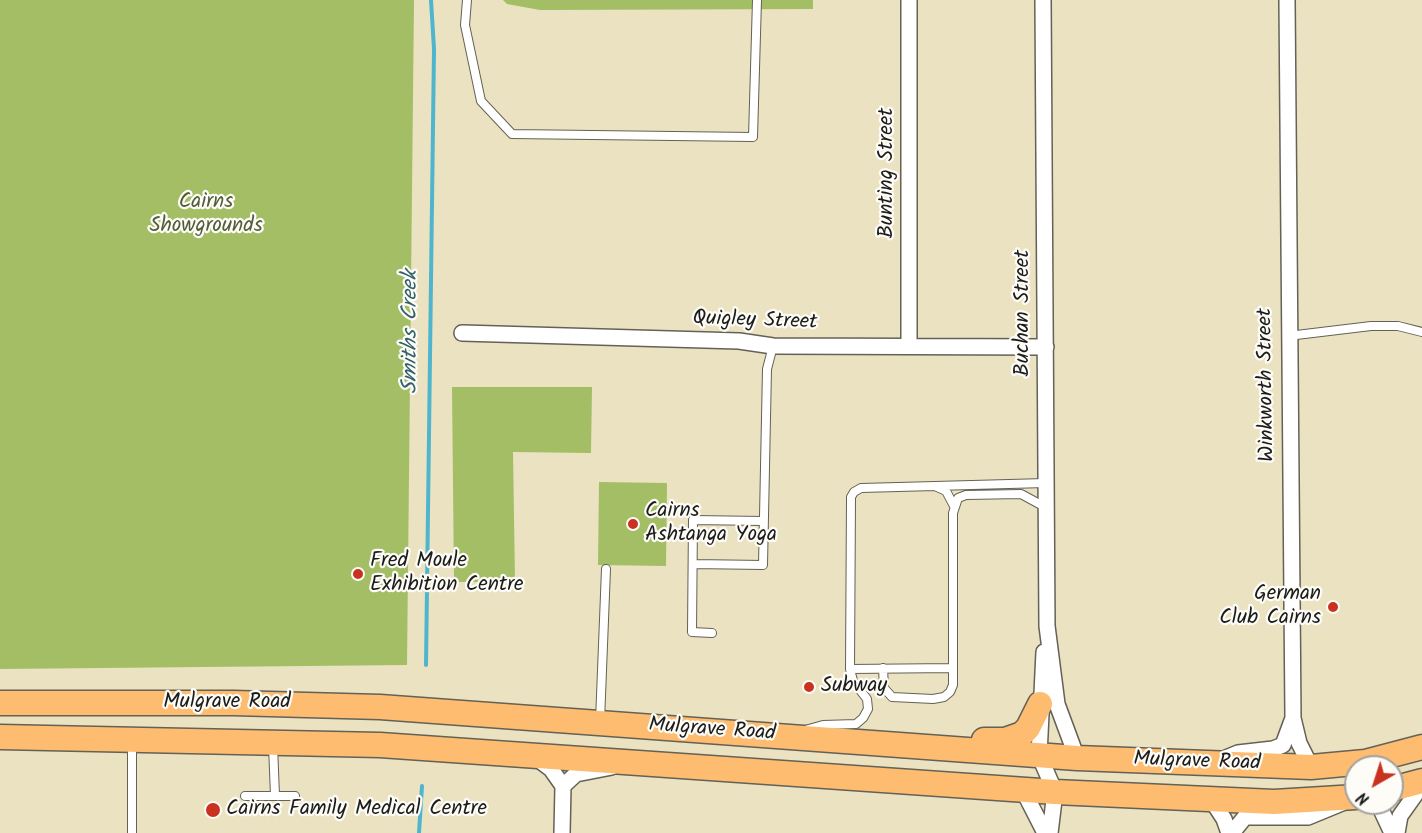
<!DOCTYPE html>
<html>
<head>
<meta charset="utf-8">
<style>
  body { margin:0 }
  #map { position:relative; width:1422px; height:833px; overflow:hidden; background:#ebe2c2; font-family:Kalam,sans-serif }
  canvas { display:block }
  .north { position:absolute; left:1344px; top:755px; width:60px; height:60px; box-sizing:border-box; background:#fdfcf7; border:2px solid #a3a29f; border-radius:50%; rotate:219deg; font-size:16px; font-weight:700; line-height:24px; text-align:center; color:#1c1c1c }
  .north::after { content:''; display:block; margin:auto; width:21px; height:27px; background:#c8321e; clip-path:polygon(50% 0,100% 100%,50% 72%,0 100%) }
</style>
</head>
<body>
<div id="map">
<canvas width="1422" height="833"></canvas>
<div class="north">N</div>
</div>
<script>
const c = document.querySelector('canvas').getContext('2d');
c.lineJoin = 'round';
function fill(path, color) { c.fillStyle = color; c.fill(path, 'evenodd'); }
const shape = rows => new Path2D(rows.map(r => 'M' + r).join(''));
function strokePath(path, color, width, dash) { c.strokeStyle = color; c.lineWidth = width; c.lineCap = dash ? 'butt' : 'round'; c.setLineDash(dash || []); c.stroke(path); }
function drawText(font, color, halo, rows, align = 'center') {
  c.font = font + ' Kalam,sans-serif'; c.lineWidth = 4.5; c.setLineDash([]); c.textBaseline = 'middle'; c.strokeStyle = halo; c.fillStyle = color; for (const [text, x, y, turn = 0] of rows) {
    c.save(); c.translate(x, y); c.rotate((+turn || 0) * Math.PI / 180); c.textAlign = isNaN(turn) ? turn : align; if (halo) c.strokeText(text, 0, 0); c.fillText(text, 0, 0); c.restore();
  }
}
const green = shape([
  [0,0,414,0,407,665,0,669],
  [503,0,813,0,813,9,540,10,507,4],
  [452,387,592,387,591,453,513,452,515,582,454,582],
  [599,482,667,483,666,566,598,565]
]);
const stream = shape([
  [426,665,434,49,431,0],
  [419,833,422,786]
]);
const service = shape([
  [467,0,465,25,481,101,512,134,753,137,757,0],
  [1288,336,1371,326,1398,326,1422,332],
  [937,487,946,491,954,506],
  [693,564,763,565,767,369,773,346],
  [712,633,692,632,693,520,763,521],
  [883,668,884,688,892,697,933,699,944,697,950,692,953,685,953,513,958,498,966,495,1021,494,1045,507],
  [850,669,953,668],
  [600,721,606,569],
  [805,730,823,725,856,724,863,718,868,709,867,699,853,681,850,669,851,497,854,492,861,488,1046,483],
  [132,742,132,833],
  [273,745,275,796],
  [245,796,295,796]
]);
const minor = shape([
  [909,0,909,345],
  [1043,0,1047,626,1057,704,1077,758],
  [1287,0,1293,718,1299,743,1311,767],
  [462,333,739,341,773,346,1046,347],
  [1044,652,1039,755,1055,792,1050,833],
  [535,757,551,769,563,786,562,833],
  [1221,760,1238,753,1273,749,1283,745,1293,718],
  [563,786,576,774,612,767],
  [1023,790,1045,833],
  [1211,799,1224,819,1229,833],
  [1378,803,1392,833],
  [1232,833,1245,817,1308,817,1342,803],
  [1397,833,1400,816,1422,785]
]);
const primary = shape([
  [0,703,233,703,380,707,1077,758,1311,767,1365,762,1422,747],
  [0,737,380,745,1055,792,1274,802,1356,797],
  [984,740,1005,740,1022,734,1028,728,1040,704],
  [1392,789,1422,781]
]);
const markers = [
  [633,524,6,"#c8321e"],
  [358,574,6,"#c8321e"],
  [1333,607,6,"#c8321e"],
  [809,687,6,"#c8321e"],
  [213,810,8,"#c8321e"]
];
const streetNames = [
  ["Bunting Street",888,173,-90],
  ["Buchan Street",1024,313,-90],
  ["Quigley Street",755,322,2],
  ["Winkworth Street",1268,385,-91],
  ["Mulgrave Road",227,703],
  ["Mulgrave Road",712,731,4],
  ["Mulgrave Road",1197,763,2]
];
const parkNames = [
  ["Cairns",206,203],
  ["Showgrounds",206,227]
];
const poiNames = [
  ["Cairns",645,512],
  ["Ashtanga Yoga",645,536],
  ["Fred Moule",370,562],
  ["Exhibition Centre",370,586],
  ["German",1321,595,"right"],
  ["Club Cairns",1321,619,"right"],
  ["Subway",821,687],
  ["Cairns Family Medical Centre",226,810]
];
const waterNames = [
  ["Smiths Creek",412,332,-90]
];
fill(green, '#a3be65');
strokePath(stream, '#4eb5cd', 4);
strokePath(service, '#646156', 10);
strokePath(minor, '#646156', 18);
strokePath(primary, '#646156', 27);
strokePath(service, '#fff', 8);
strokePath(minor, '#fff', 15);
strokePath(primary, '#fdbc6f', 24);
for (const [x, y, r, color] of markers) { const dot = new Path2D(); dot.arc(x, y, r, 0, 2 * Math.PI); c.fillStyle = color; c.fill(dot); strokePath(dot, '#fdfcf7', 2); }
drawText('21px', '#1c1c1c', '#fdfcf7', streetNames);
drawText('21px', '#525d39', '#fdfcf7', parkNames);
drawText('21px', '#1c1c1c', '#fdfcf7', poiNames, 'left');
drawText('italic 22px', '#32616c', '#fdfcf7', waterNames);
</script>
</body>
</html>
